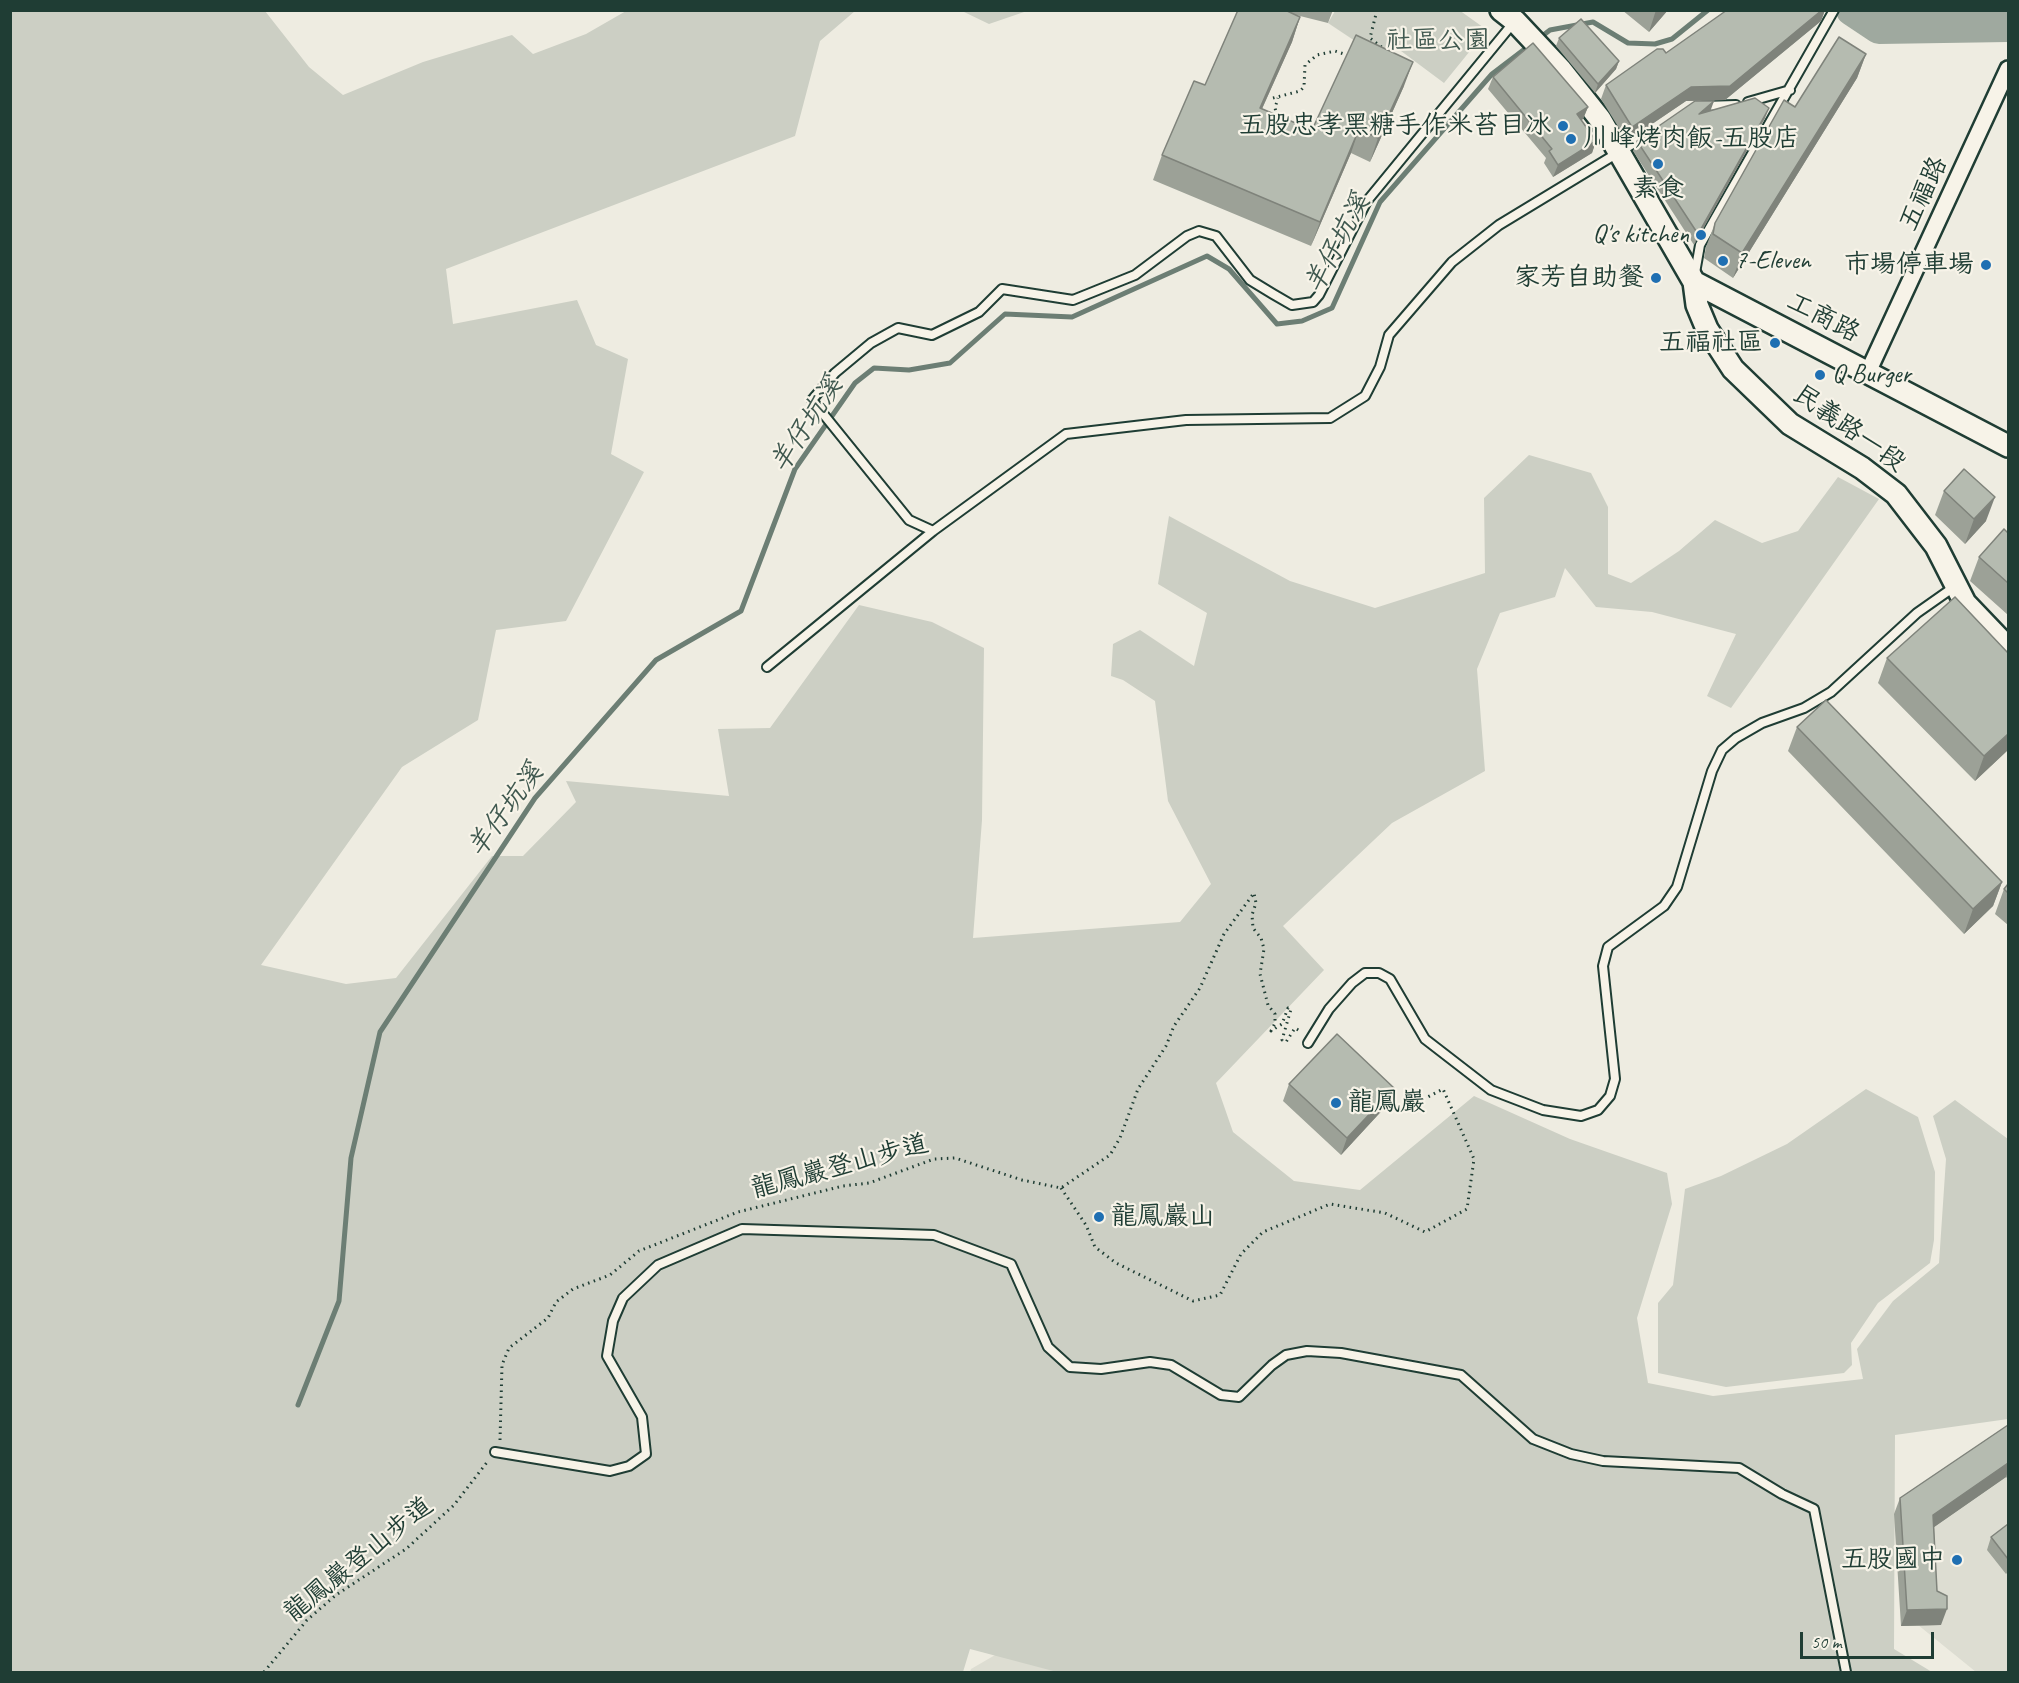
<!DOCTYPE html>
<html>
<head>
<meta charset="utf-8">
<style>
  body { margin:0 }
  #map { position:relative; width:2019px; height:1683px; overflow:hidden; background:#eeece1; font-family:Caveat,sans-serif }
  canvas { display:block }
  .frame { position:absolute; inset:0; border:12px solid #1f3d34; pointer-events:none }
  .scale { position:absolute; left:1800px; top:1632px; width:134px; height:27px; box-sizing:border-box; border:3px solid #1f3d34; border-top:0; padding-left:8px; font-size:18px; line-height:21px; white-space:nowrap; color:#1f3d34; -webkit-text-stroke:4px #f7f3e8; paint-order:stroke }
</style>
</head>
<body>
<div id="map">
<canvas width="2019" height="1683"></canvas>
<div class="frame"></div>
<div class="scale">50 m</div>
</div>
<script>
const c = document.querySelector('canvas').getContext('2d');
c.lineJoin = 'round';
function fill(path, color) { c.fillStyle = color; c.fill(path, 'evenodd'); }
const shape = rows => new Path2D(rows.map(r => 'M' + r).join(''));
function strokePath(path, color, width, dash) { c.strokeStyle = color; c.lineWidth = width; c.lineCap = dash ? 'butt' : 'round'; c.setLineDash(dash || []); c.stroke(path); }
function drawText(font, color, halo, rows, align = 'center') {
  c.font = font + ' Caveat,"LXGW WenKai TC",sans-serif'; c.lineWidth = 4.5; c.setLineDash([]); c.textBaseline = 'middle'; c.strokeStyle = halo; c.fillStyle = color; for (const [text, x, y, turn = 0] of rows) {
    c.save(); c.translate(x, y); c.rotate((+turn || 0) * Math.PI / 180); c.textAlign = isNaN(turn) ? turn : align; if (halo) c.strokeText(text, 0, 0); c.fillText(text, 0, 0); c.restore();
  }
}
const built = shape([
  [2008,1444,2008,1672,1976,1672,1907,1616,1904,1504],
  [1002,1651,1101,1672,970,1672,971,1669]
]);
const green = shape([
  [1459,10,1487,30,1444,83,1397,48,1385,61,1328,23,1335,11],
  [11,11,265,11,309,67,343,95,423,62,512,35,533,54,586,34,626,11,855,11,820,41,795,136,446,269,453,324,577,300,596,345,628,359,611,454,644,472,566,621,496,630,478,720,402,767,261,965,346,984,396,978,492,856,523,856,576,802,566,781,729,796,718,729,770,728,859,605,932,622,984,648,982,820,973,938,1180,922,1211,884,1168,801,1155,701,1123,680,1111,676,1113,644,1140,630,1194,666,1207,613,1158,584,1169,516,1290,581,1375,608,1485,573,1484,498,1529,455,1591,473,1608,507,1608,574,1631,583,1679,551,1715,520,1762,543,1798,531,1838,477,1879,499,1731,708,1707,696,1736,634,1652,612,1596,607,1565,568,1555,597,1500,613,1477,669,1485,771,1392,823,1283,926,1324,970,1216,1083,1233,1132,1294,1181,1360,1190,1474,1096,1570,1139,1667,1173,1672,1204,1637,1318,1648,1383,1713,1396,1863,1379,1857,1349,1893,1301,1939,1263,1946,1159,1933,1116,1955,1100,2008,1139,2008,1419,1895,1435,1894,1649,1932,1672,1057,1672,970,1649,963,1672,11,1672],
  [962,11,1027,11,989,24],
  [1866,1089,1918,1117,1935,1172,1934,1240,1930,1263,1878,1303,1851,1343,1852,1365,1844,1373,1726,1387,1658,1373,1658,1303,1673,1285,1685,1189,1721,1176,1787,1144]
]);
const stream = shape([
  [1537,40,1550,30,1593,22,1628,43,1655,44,1672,39,1708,10],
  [298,1405,339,1301,351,1158,380,1032,535,798,656,660,741,611,795,469,855,383,874,368,909,370,950,363,1005,314,1072,317,1207,256,1229,269,1277,324,1302,321,1332,308,1380,202,1492,74,1530,45]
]);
const river = shape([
  [1852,10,1879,28,2008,26]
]);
const path = shape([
  [1377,10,1370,38,1384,49],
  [1273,98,1300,91,1304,87,1305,65,1317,55,1335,51,1350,56],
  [1277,116,1275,108,1278,98],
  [1061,1188,1086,1225,1095,1247,1116,1263,1193,1301,1220,1295,1241,1254,1263,1232,1330,1204,1385,1213,1425,1232,1467,1209,1474,1159,1443,1089,1403,1110,1388,1097],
  [500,1440,502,1365,509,1348,548,1318,556,1302,573,1289,610,1275,639,1251,738,1212,843,1186,869,1183,934,1159,955,1158,1022,1180,1061,1188,1110,1155,1120,1138,1138,1089,1166,1046,1174,1026,1200,988,1224,934,1254,893,1256,903,1252,915,1253,928,1261,938,1264,949,1260,974,1268,1005,1275,1014,1275,1023,1271,1031,1282,1024,1288,1008,1291,1009,1282,1040,1286,1042,1295,1028,1300,1031],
  [264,1672,307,1620,336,1595,406,1549,454,1505,488,1461]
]);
const lane = shape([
  [1748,102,1790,90],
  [1703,106,1736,105],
  [1695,273,1700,245,1834,10],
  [933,531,909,520,812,400,835,373,871,343,898,328,932,335,979,312,1002,289,1073,300,1135,275,1187,236,1199,231,1216,236,1250,280,1273,294,1292,305,1313,302,1319,295,1367,201,1514,22],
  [767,667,933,531,1066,434,1186,420,1330,418,1365,396,1380,367,1389,335,1452,262,1499,225,1644,137],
  [1308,1043,1329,1009,1352,983,1365,973,1379,973,1390,979,1425,1039,1491,1090,1543,1110,1581,1116,1598,1110,1610,1096,1615,1079,1603,966,1608,947,1664,906,1677,887,1712,771,1722,750,1736,738,1762,723,1804,708,1831,692,1917,613,1954,587],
  [495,1452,610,1471,629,1466,646,1454,642,1417,607,1356,613,1321,623,1298,658,1265,742,1229,934,1235,1011,1264,1048,1347,1070,1367,1101,1369,1150,1362,1171,1365,1221,1395,1239,1397,1272,1365,1286,1355,1307,1351,1341,1353,1461,1375,1533,1439,1571,1454,1603,1461,1739,1468,1782,1494,1814,1509,1846,1672]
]);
const street = shape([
  [1868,372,2008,69]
]);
const secondary = shape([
  [1501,10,1515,21,1561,70,1600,119,1694,282,1697,305,1707,329,1733,369,1790,424,1862,468,1896,494,1936,546,1965,603,2008,648],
  [1694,282,2008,446]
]);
const wall = shape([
  [1238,10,1333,10,1328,23,1292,14,1300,17,1292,42,1262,109,1312,130,1404,86,1370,162,1351,153,1311,246,1153,180,1162,155,1205,85],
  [1622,10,1668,10,1649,32],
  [1727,10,1825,10,1821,21,1725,100,1686,101,1627,141,1601,99,1606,85,1666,53],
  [1559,38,1619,61,1616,69,1595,93,1556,46],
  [1866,54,1857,78,1733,278,1704,258,1706,247,1715,223,1795,107],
  [1493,77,1588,107,1583,119,1581,120,1596,141,1592,153,1553,177,1544,163,1546,158,1488,89],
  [1711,111,1765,118,1694,245,1633,151,1637,141],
  [1944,491,1986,521,1965,544,1935,515],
  [2008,533,2008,615,1970,581,1979,557],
  [1887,658,2008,750,1975,781,1878,683],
  [1797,727,2002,882,1993,906,1964,934,1788,751],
  [2008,884,2008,925,1995,914,2004,889],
  [1289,1084,1394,1088,1388,1104,1341,1155,1283,1101],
  [2008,1425,2008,1479,2006,1477,1934,1527,1937,1591,1941,1625,1901,1626,1894,1514,1900,1498],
  [2008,1524,2008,1572,2006,1574,1987,1550,1991,1537]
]);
const shadedWall = shape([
  [1656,10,1668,10,1649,32],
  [1822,10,1825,10,1821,21,1725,100,1686,101,1627,141,1632,127,1691,87],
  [1300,17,1292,42,1251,133,1260,108],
  [1866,54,1857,78,1733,278,1742,253],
  [1619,61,1616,69,1595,93,1598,84],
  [1413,62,1404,86,1370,162,1378,138],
  [1714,101,1710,112,1699,114],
  [1588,107,1583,119,1573,126,1577,114],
  [1769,108,1765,118,1694,245,1698,234],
  [1359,129,1351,153,1311,246,1320,222],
  [1596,141,1592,153,1553,177,1558,165],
  [1995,497,1986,521,1965,544,1974,519],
  [2008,734,2008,750,1975,781,1984,756],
  [2002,882,1993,906,1964,934,1973,909],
  [1394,1088,1388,1104,1341,1155,1347,1138],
  [2008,1463,2008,1471,2006,1477,1927,1532,1933,1515],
  [1947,1609,1941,1625,1901,1626,1907,1610]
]);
const building = shape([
  [1238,10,1285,10,1300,17,1260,108,1312,130,1356,35,1413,62,1378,138,1359,129,1320,222,1162,155,1194,81,1205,85,1238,10],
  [1727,10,1822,10,1730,86,1691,87,1632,127,1606,85,1657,49,1663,49,1666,53,1727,10],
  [1581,19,1619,61,1598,84,1559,38,1581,19],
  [1839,37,1866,54,1742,253,1713,234,1715,223,1784,100,1795,107,1839,37],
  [1533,43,1588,107,1577,114,1596,141,1558,165,1549,151,1552,149,1493,77,1533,43],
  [1755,98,1769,108,1698,234,1637,141,1695,101,1714,101,1699,114,1755,98],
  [1964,469,1995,497,1974,519,1944,491,1964,469],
  [2004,529,2008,533,2008,583,1979,557,2004,529],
  [1955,597,2008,653,2008,734,1984,756,1887,658,1955,597],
  [1826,700,2002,882,1973,909,1797,727,1826,700],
  [2008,884,2008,893,2004,889,2008,884],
  [1337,1034,1394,1088,1347,1138,1289,1084,1337,1034],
  [2008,1425,2008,1463,1933,1515,1937,1591,1947,1596,1947,1609,1907,1610,1900,1498,2008,1425],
  [2008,1524,2008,1559,1991,1537,2008,1524]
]);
const markers = [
  [1563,126,6,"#1f6fb2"],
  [1571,139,6,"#1f6fb2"],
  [1658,164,6,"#1f6fb2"],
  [1701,235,6,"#1f6fb2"],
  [1723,261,6,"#1f6fb2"],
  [1986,265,6,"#1f6fb2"],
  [1656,278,6,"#1f6fb2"],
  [1775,343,6,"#1f6fb2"],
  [1820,375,6,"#1f6fb2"],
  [1336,1103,6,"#1f6fb2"],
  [1099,1217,6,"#1f6fb2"],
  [1957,1560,6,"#1f6fb2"]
];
const parkNames = [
  ["社區公園",1438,41]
];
const poiNames = [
  ["五股忠孝黑糖手作米苔目冰",1551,126],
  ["川峰烤肉飯-五股店",1583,139,"left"],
  ["素食",1658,189,"center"],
  ["Q's kitchen",1689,235],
  ["7-Eleven",1735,261,"left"],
  ["市場停車場",1974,265],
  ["家芳自助餐",1644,278],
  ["五福社區",1763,343],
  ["Q Burger",1832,375,"left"],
  ["龍鳳巖",1348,1103,"left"],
  ["龍鳳巖山",1111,1217,"left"],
  ["五股國中",1945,1560]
];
const streetNames = [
  ["五福路",1924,194,-65],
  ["工商路",1823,318,27],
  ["民義路一段",1849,429,35],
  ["龍鳳巖登山步道",840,1167,-15],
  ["龍鳳巖登山步道",359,1560,-39]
];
const waterNames = [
  ["羊仔坑溪",1338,244,-62],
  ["羊仔坑溪",807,425,-57],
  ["羊仔坑溪",506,811,-54]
];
fill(built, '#ddddd2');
fill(green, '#cccfc4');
strokePath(stream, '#6c7e74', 5);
strokePath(river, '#9fa99f', 32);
strokePath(lane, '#1f3d34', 12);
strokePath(street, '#1f3d34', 20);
strokePath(secondary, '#1f3d34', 26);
strokePath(path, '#1f3d34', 3, [1.5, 4.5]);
strokePath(lane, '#f7f3e8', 8);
strokePath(street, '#f7f3e8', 15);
strokePath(secondary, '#f7f3e8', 21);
fill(wall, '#9ca197');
fill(shadedWall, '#7f837b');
fill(building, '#b5bbb0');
strokePath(building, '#7f837b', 1.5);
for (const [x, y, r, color] of markers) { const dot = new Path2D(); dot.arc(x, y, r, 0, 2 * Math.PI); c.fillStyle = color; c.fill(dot); strokePath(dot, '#f7f3e8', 2); }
drawText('26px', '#425a51', '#f7f3e8', parkNames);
drawText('26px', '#1f3d34', '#f7f3e8', poiNames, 'right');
drawText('26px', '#1f3d34', '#f7f3e8', streetNames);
drawText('italic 27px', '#3f584f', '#f7f3e8', waterNames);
</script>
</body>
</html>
